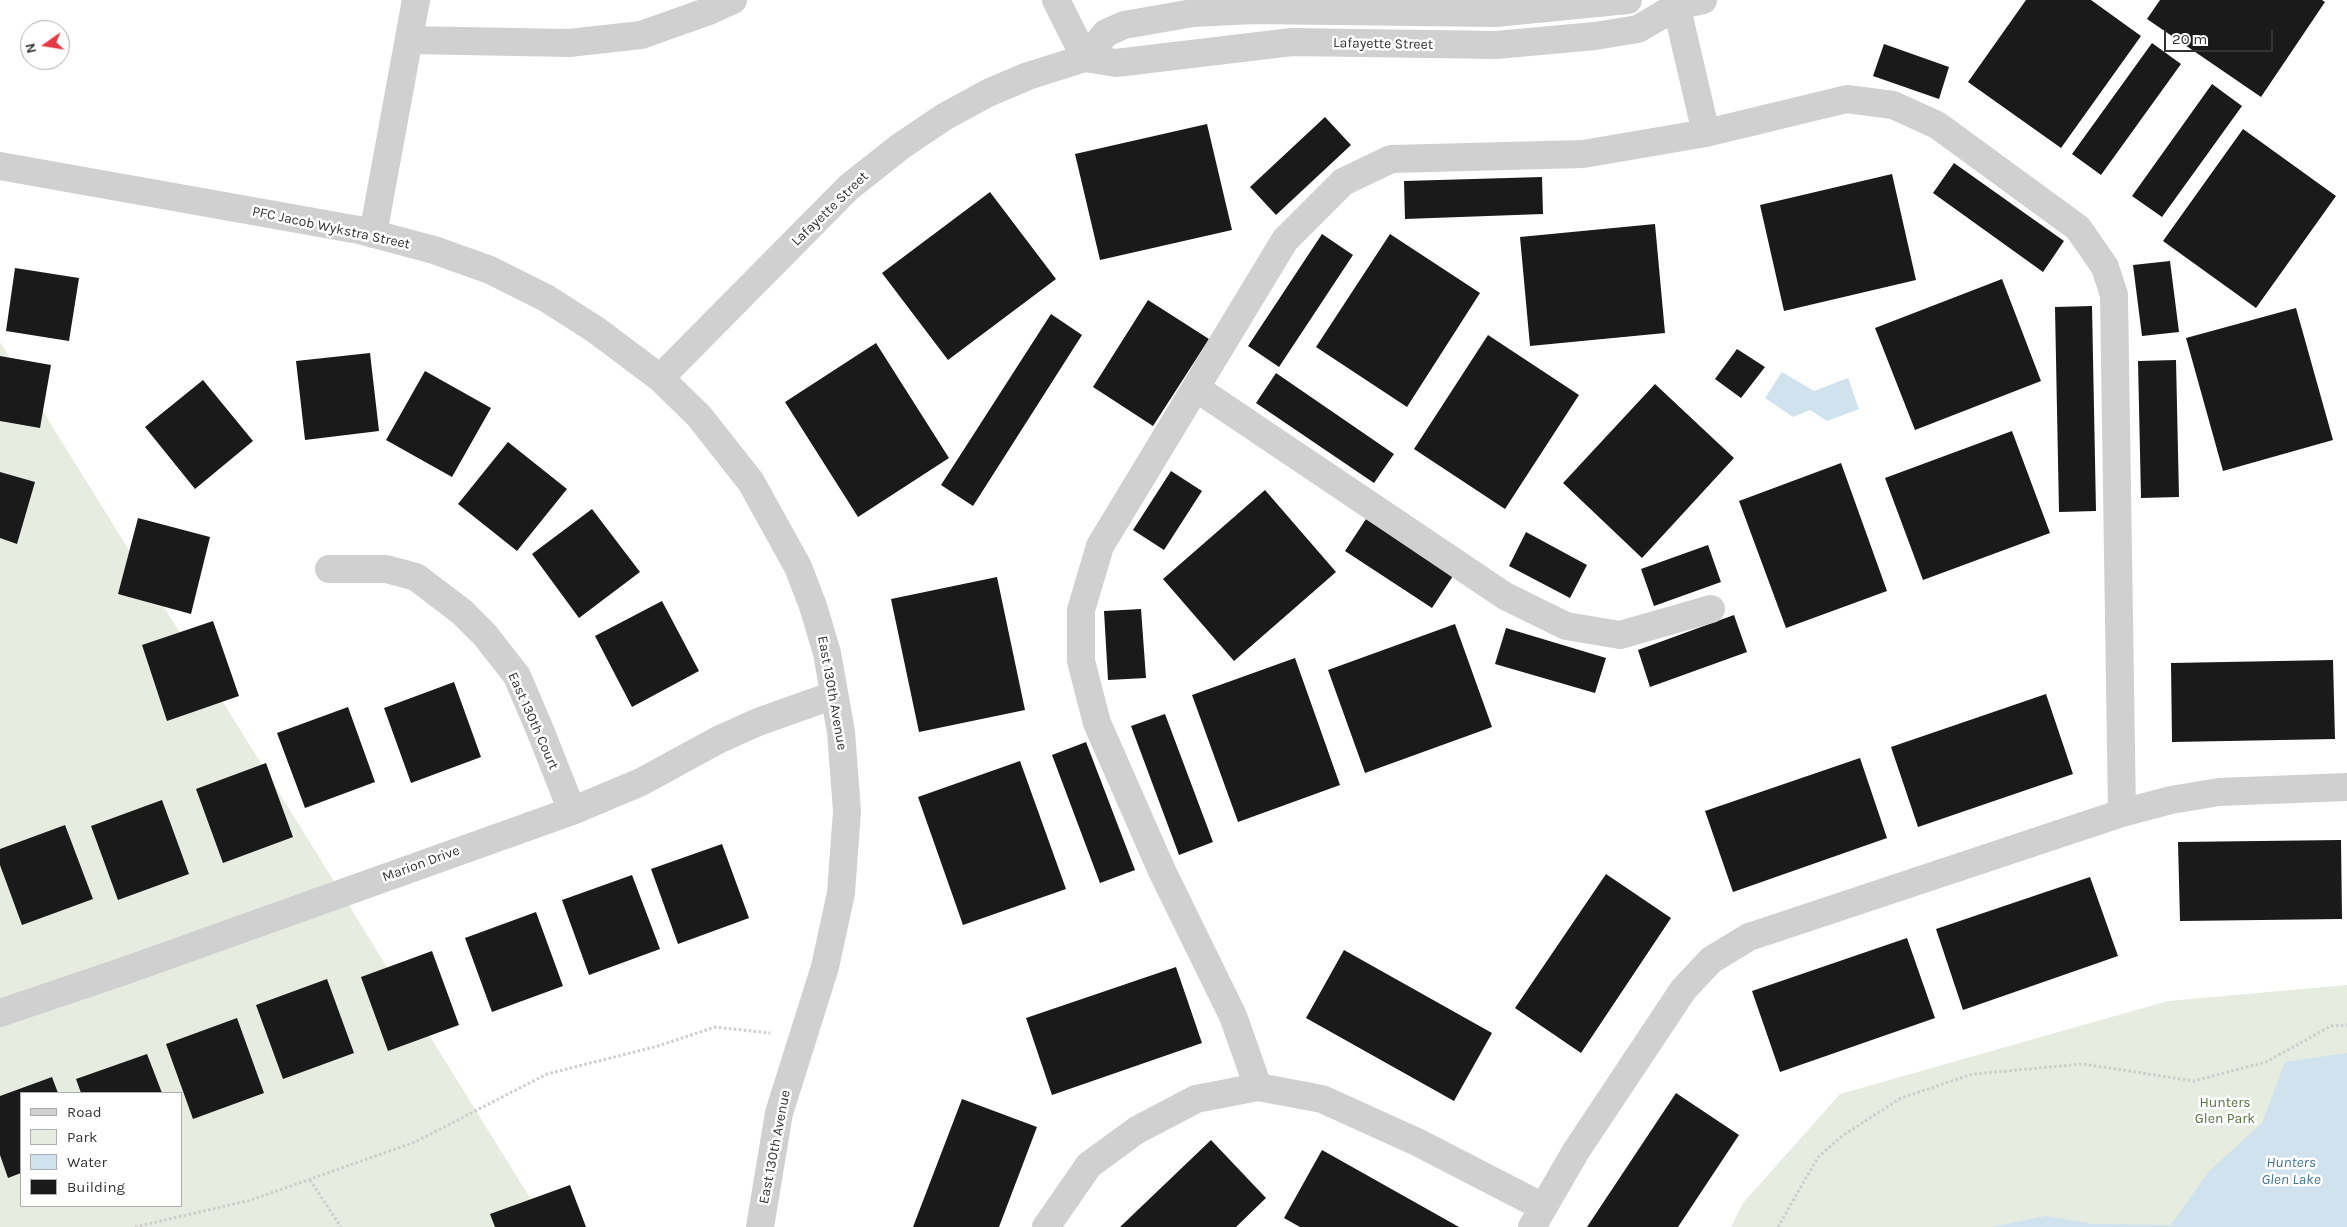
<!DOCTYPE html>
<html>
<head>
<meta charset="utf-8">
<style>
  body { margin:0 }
  #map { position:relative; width:2347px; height:1227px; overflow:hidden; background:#fff; font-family:Karla,sans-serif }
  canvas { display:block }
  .legend { position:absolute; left:20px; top:1092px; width:162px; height:115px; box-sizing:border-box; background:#fff; border:1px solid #adadad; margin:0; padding:6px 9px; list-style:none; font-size:15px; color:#333 }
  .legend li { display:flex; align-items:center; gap:10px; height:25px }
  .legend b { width:25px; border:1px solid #adadad }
  .north { position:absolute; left:20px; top:20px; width:50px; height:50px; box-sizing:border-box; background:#fff; border:1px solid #adadad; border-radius:50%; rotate:257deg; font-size:14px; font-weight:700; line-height:20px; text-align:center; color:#333 }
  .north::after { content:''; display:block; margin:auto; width:18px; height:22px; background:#e63946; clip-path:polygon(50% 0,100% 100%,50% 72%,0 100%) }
  .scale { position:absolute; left:2164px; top:30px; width:109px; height:22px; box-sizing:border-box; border:2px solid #333; border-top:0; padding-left:6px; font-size:15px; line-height:18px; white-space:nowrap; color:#333; -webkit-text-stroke:4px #fff; paint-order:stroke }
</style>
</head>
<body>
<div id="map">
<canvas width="2347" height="1227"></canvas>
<ul class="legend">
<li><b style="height:6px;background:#d0d0d0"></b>Road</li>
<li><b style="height:14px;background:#e6ecdf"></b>Park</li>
<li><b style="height:14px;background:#cfe2ee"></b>Water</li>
<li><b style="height:14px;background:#1a1a1a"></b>Building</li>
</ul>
<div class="north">N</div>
<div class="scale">20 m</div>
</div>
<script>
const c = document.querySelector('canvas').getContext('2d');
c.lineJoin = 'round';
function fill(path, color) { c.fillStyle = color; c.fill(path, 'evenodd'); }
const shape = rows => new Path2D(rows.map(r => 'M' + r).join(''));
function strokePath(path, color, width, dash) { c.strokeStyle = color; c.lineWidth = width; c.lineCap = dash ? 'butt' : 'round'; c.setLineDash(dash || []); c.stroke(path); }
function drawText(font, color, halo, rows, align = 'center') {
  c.font = font + ' Karla,sans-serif'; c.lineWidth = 5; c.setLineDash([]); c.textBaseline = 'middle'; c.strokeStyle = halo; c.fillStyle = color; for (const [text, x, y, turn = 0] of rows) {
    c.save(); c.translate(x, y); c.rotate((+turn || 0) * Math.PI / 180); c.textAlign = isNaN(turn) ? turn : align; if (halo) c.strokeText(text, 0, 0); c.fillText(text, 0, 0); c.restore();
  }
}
const green = shape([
  [0,342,548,1227,0,1227],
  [21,1093,181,1093,181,1206,21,1206],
  [2347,985,2347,1227,1731,1227,1743,1203,1840,1094,2168,1001]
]);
const water = shape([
  [1782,372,1814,391,1848,378,1859,409,1827,421,1810,410,1793,417,1765,398],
  [2347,1053,2347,1227,1991,1227,2046,1216,2093,1224,2171,1225,2209,1171,2262,1123,2285,1062]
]);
const building = shape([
  [2026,0,2091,0,2141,36,2061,148,1968,82],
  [2160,0,2322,0,2325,2,2261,97,2147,19],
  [2152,43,2181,64,2101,175,2072,154],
  [1884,44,1949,67,1939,99,1873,76],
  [2212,84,2242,106,2162,217,2132,196],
  [1325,117,1351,145,1276,215,1250,187],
  [1207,124,1232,230,1100,260,1075,154],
  [2243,129,2336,196,2256,308,2163,241],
  [1954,163,2064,241,2043,272,1933,193],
  [1892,174,1916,280,1784,311,1760,205],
  [1542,177,1543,214,1405,219,1404,181],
  [990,192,1056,279,948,360,882,273],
  [1655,224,1665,333,1530,346,1520,237],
  [1322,234,1353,255,1279,367,1248,346],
  [1390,234,1480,293,1407,407,1316,347],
  [2170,261,2179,332,2142,336,2133,265],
  [15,268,79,278,69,341,6,331],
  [2002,279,2041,381,1915,430,1875,328],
  [1148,300,1209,339,1153,426,1093,387],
  [2092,306,2096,511,2059,512,2055,307],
  [2296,308,2333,440,2223,471,2186,338],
  [1051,314,1082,335,973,506,941,485],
  [1488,335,1579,395,1505,509,1414,449],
  [876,343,949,458,858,517,785,402],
  [1737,349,1765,367,1741,398,1715,379],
  [370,353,379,431,305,440,296,361],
  [0,356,51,365,40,428,0,421],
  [2176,360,2179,497,2141,498,2138,361],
  [425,371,491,408,452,477,386,440],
  [1276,373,1394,454,1374,483,1256,403],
  [203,380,253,441,195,489,145,427],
  [1655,384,1734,458,1642,558,1563,483],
  [2012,431,2050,533,1923,580,1885,478],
  [508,442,567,489,517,551,458,504],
  [1841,463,1887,591,1786,628,1739,501],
  [1171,471,1202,491,1164,550,1133,530],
  [0,472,35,482,17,544,0,538],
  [1265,490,1336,572,1234,661,1163,579],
  [592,509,640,572,579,618,532,554],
  [138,518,210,537,191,614,118,594],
  [1366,519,1453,576,1432,608,1345,551],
  [1526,532,1587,565,1570,598,1509,566],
  [1708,545,1721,582,1654,606,1641,569],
  [997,577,1025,710,919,732,891,599],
  [662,601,699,671,632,707,595,636],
  [1141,609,1146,678,1108,680,1104,611],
  [1734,615,1747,652,1650,687,1638,650],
  [213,621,239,696,167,721,142,645],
  [1455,624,1492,727,1365,773,1328,670],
  [1506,628,1606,658,1595,693,1495,664],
  [1295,658,1340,785,1238,822,1192,695],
  [2333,660,2335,739,2172,742,2171,663],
  [454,682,481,757,411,783,384,708],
  [2046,694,2073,774,1918,827,1891,747],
  [348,707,375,782,305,808,277,733],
  [1165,714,1213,842,1179,855,1131,726],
  [1086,742,1135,870,1100,883,1052,755],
  [1860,758,1887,838,1733,892,1705,811],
  [1020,761,1066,889,963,925,918,797],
  [266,763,293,837,223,863,196,789],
  [162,800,189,874,118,900,91,826],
  [65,825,93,899,22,925,0,865,0,849],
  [2341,840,2342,919,2180,921,2178,842],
  [722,844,749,918,678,944,651,869],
  [1606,874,1671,918,1581,1053,1515,1008],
  [632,875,660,949,589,975,562,900],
  [2090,877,2118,956,1963,1010,1936,929],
  [536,912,563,986,492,1012,465,938],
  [1907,938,1935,1018,1780,1072,1752,991],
  [1344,950,1492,1033,1454,1101,1306,1018],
  [432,951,459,1025,388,1051,361,977],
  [1176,967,1202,1043,1052,1095,1026,1018],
  [327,979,354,1053,283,1079,256,1005],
  [237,1018,264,1093,193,1119,166,1044],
  [147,1054,162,1093,81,1093,76,1079],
  [52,1077,58,1093,21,1093,21,1173,8,1178,0,1155,0,1096],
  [1676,1093,1739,1135,1678,1227,1587,1227],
  [962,1099,1037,1127,999,1227,913,1227],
  [1211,1140,1266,1198,1236,1227,1120,1227],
  [1322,1150,1459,1227,1300,1227,1284,1218],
  [570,1185,586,1227,495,1227,490,1214]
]);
const path = shape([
  [310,1180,341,1227],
  [135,1227,251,1200,415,1142,547,1074,658,1046,715,1027,770,1033],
  [1778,1227,1818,1157,1842,1136,1901,1098,1973,1074,2083,1064,2194,1081,2266,1062,2331,1026,2347,1025]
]);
const minor = shape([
  [1056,0,1085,58],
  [1675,0,1706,133],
  [409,40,569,43,641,35,709,11,733,0],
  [1085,58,1106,33,1124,25,1193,13,1253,10,1495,13,1628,0],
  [0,166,359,230,434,250,490,270,546,298,596,330,660,378,699,416,751,482,798,567,813,606,827,653,841,732,847,811,841,893,825,967,779,1113,760,1227],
  [373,234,416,0],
  [660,378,849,187,901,146,944,117,988,93,1028,76,1085,58,1116,63,1292,42,1496,45,1595,36,1638,29,1677,6,1703,0],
  [1196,388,1505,596,1566,626,1620,635,1711,609],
  [329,569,386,569,416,577,462,612,485,635,517,676,540,730,572,811],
  [0,1013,127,970,572,811,641,782,718,740,758,722,834,695],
  [1258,1087,1233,1016,1162,871,1097,723,1081,661,1081,610,1100,546,1285,240,1343,182,1391,159,1583,154,1706,133,1847,99,1893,105,1937,125,2078,228,2105,267,2114,295,2122,813],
  [1046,1227,1089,1165,1137,1130,1196,1099,1258,1087,1322,1099,1417,1142,1543,1207],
  [1532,1227,1576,1151,1683,990,1711,960,1749,937,2122,813,2171,800,2219,792,2347,787]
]);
const streetNames = [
  ["Lafayette Street",1383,44,1],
  ["Lafayette Street",830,209,-44],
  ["PFC Jacob Wykstra Street",331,228,12],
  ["East 130th Avenue",832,693,80],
  ["East 130th Court",533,721,66],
  ["Marion Drive",421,864,-20],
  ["East 130th Avenue",775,1147,-79]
];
const parkNames = [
  ["Hunters",2225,1103],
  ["Glen Park",2225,1119]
];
const waterNames = [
  ["Hunters",2291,1163],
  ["Glen Lake",2291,1180]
];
fill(green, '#e6ecdf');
fill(water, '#cfe2ee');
fill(building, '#1a1a1a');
strokePath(path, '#cdcdcd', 3, [2.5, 2.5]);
strokePath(minor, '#d0d0d0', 28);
drawText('14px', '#333', '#fff', streetNames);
drawText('14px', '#56703f', '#fff', parkNames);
drawText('italic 15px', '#3f7597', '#fff', waterNames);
</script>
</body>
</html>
